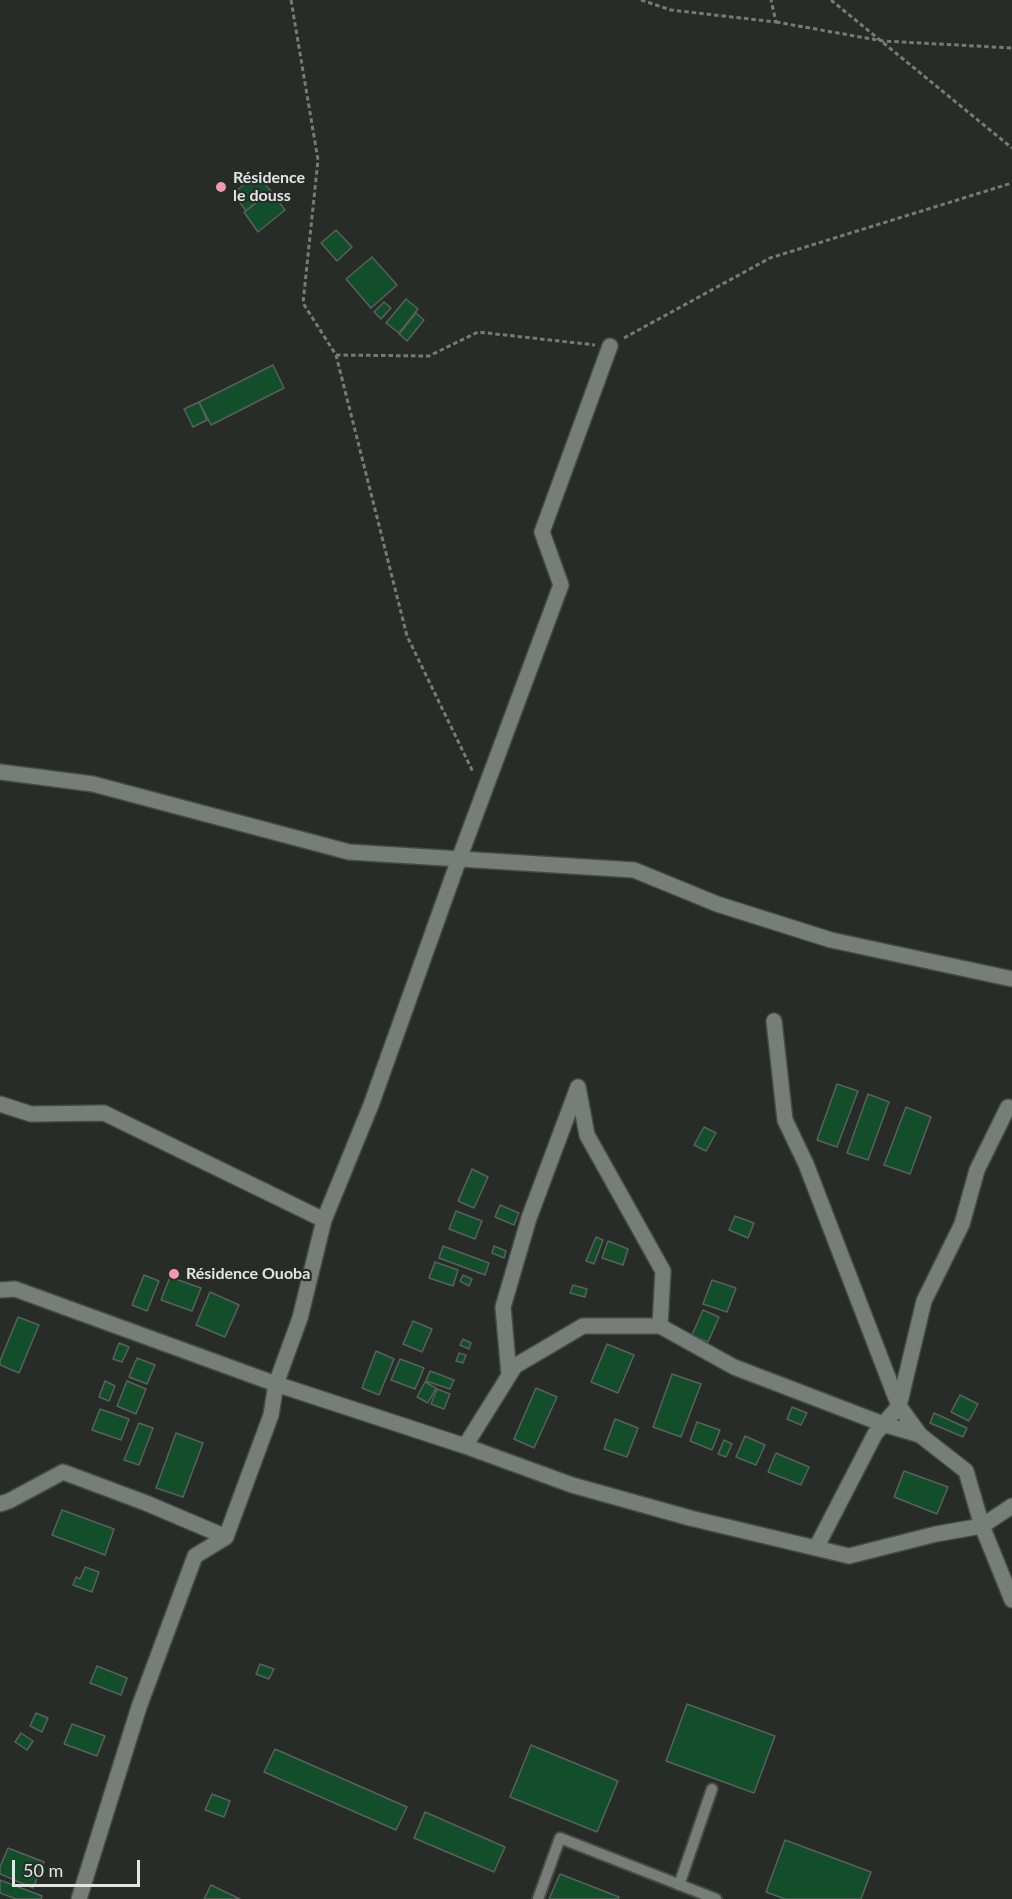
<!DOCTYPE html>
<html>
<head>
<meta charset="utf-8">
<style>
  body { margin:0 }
  #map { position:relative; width:1012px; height:1899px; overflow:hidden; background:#272c28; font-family:Lato,sans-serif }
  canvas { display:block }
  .scale { position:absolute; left:12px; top:1860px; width:128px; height:27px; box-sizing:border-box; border:3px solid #e2e5e3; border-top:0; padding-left:8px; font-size:18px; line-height:21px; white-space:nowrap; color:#e2e5e3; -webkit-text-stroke:4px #272c28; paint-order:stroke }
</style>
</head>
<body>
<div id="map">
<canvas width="1012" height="1899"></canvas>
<div class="scale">50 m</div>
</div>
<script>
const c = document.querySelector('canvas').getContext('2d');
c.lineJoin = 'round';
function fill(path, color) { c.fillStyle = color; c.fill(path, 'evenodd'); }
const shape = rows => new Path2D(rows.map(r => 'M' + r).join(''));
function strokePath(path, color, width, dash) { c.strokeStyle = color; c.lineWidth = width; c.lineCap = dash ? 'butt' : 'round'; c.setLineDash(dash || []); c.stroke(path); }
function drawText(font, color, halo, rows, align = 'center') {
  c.font = font + ' Lato,sans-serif'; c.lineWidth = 4.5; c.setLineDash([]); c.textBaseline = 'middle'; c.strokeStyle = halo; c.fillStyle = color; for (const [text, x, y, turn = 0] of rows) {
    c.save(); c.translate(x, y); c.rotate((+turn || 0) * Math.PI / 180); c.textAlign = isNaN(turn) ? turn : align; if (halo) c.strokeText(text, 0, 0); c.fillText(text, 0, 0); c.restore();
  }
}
const building = shape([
  [257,175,271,191,246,211,233,193,257,175],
  [271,191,285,210,258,232,244,212,271,191],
  [336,230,352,247,337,261,321,243,336,230],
  [372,257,397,285,371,308,346,279,372,257],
  [406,299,418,309,399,333,386,323,406,299],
  [384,302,391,308,381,319,374,312,384,302],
  [416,313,424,320,407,341,399,334,416,313],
  [273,365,284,388,211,425,199,402,273,365],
  [199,402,207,420,193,427,184,409,199,402],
  [837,1084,858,1091,837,1147,817,1140,837,1084],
  [868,1094,889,1102,868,1160,847,1153,868,1094],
  [906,1107,931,1117,910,1174,884,1165,906,1107],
  [704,1127,716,1133,706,1151,694,1145,704,1127],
  [472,1169,488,1177,474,1208,458,1201,472,1169],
  [500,1205,519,1213,514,1225,495,1217,500,1205],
  [456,1211,482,1221,475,1239,449,1229,456,1211],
  [735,1216,754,1223,748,1238,729,1230,735,1216],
  [596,1237,603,1240,594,1264,586,1261,596,1237],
  [608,1241,628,1249,623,1265,602,1258,608,1241],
  [443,1246,489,1263,485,1275,439,1258,443,1246],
  [494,1246,506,1251,504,1258,492,1253,494,1246],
  [435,1262,458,1270,453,1286,429,1278,435,1262],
  [144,1275,159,1281,147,1311,132,1305,144,1275],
  [463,1275,472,1279,469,1286,460,1281,463,1275],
  [170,1277,201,1288,192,1311,161,1300,170,1277],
  [712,1280,736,1288,727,1312,703,1304,712,1280],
  [573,1285,587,1289,585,1297,570,1293,573,1285],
  [210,1292,239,1305,225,1337,196,1325,210,1292],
  [703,1310,719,1317,708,1342,692,1335,703,1310],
  [18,1317,39,1325,19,1373,0,1365,0,1361,18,1317],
  [413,1321,432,1329,422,1352,403,1344,413,1321],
  [463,1339,471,1343,469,1349,460,1345,463,1339],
  [119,1343,129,1347,122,1362,113,1359,119,1343],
  [607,1344,634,1355,618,1393,591,1382,607,1344],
  [376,1351,394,1359,379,1395,362,1388,376,1351],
  [459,1353,466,1355,463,1363,456,1361,459,1353],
  [137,1358,155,1365,147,1384,129,1377,137,1358],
  [400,1359,424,1368,415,1389,391,1380,400,1359],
  [430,1371,454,1380,450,1389,426,1381,430,1371],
  [672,1374,701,1384,681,1437,653,1427,672,1374],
  [105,1381,115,1386,109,1401,99,1397,105,1381],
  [127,1381,146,1389,136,1414,117,1406,127,1381],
  [425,1382,436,1388,428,1403,417,1397,425,1382],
  [536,1388,557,1397,534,1448,514,1439,536,1388],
  [437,1389,450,1394,444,1409,431,1404,437,1389],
  [960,1395,978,1404,969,1421,951,1412,960,1395],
  [792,1407,807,1413,801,1425,787,1419,792,1407],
  [100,1409,129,1419,121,1440,92,1430,100,1409],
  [934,1413,967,1428,963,1437,930,1423,934,1413],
  [615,1419,638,1428,627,1457,604,1449,615,1419],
  [697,1422,720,1430,712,1450,690,1441,697,1422],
  [139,1423,153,1428,139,1465,124,1460,139,1423],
  [176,1433,203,1443,183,1497,156,1488,176,1433],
  [745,1436,765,1445,756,1465,736,1457,745,1436],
  [724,1440,732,1444,726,1457,718,1454,724,1440],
  [776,1453,809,1467,801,1485,768,1472,776,1453],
  [904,1471,948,1487,937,1514,894,1497,904,1471],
  [62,1510,114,1529,105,1555,52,1535,62,1510],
  [85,1567,99,1572,92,1592,73,1585,76,1577,80,1579,85,1567],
  [260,1664,274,1669,269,1679,256,1674,260,1664],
  [97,1666,127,1678,121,1695,90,1683,97,1666],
  [687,1704,775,1736,754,1793,666,1761,687,1704],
  [36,1713,48,1718,42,1732,30,1726,36,1713],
  [72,1724,105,1736,97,1756,64,1744,72,1724],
  [21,1733,33,1741,27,1750,15,1742,21,1733],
  [531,1745,618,1781,597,1832,510,1797,531,1745],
  [275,1749,407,1807,396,1830,264,1772,275,1749],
  [212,1794,230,1801,224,1817,205,1810,212,1794],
  [425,1812,505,1847,494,1872,414,1838,425,1812],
  [785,1840,871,1872,861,1899,785,1899,766,1892,785,1840],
  [8,1848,44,1862,33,1888,0,1874,0,1867,8,1848],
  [560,1874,619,1897,618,1899,549,1899,560,1874],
  [0,1880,42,1896,41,1899,16,1899,0,1893,0,1880],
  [211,1885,240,1899,204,1899,211,1885]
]);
const path = shape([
  [291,0,318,160,303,303,336,355,407,636,473,772],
  [641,0,671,10,776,22,771,0],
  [831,0,1012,148],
  [776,22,883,41,1012,48],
  [624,338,770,258,1012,183],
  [336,355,429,356,478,332,595,345]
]);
const service = shape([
  [679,1885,712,1789],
  [538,1899,560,1838,716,1899]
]);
const minor = shape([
  [0,772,93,784,349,852,634,870,717,904,831,940,1012,979],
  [774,1021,785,1120,806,1164,899,1406,920,1435,966,1471,982,1526,1012,1600],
  [578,1087,587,1135,663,1271,660,1326],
  [0,1104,31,1114,104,1113,324,1220],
  [0,1290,15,1289,276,1384,465,1446,572,1485,690,1518,849,1556,936,1534,982,1526,1012,1506],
  [509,1375,503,1307,529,1218,578,1087],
  [465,1446,515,1366,583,1326,660,1326,734,1367,883,1424,920,1435],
  [0,1504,9,1501,63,1472,146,1503,226,1537],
  [816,1548,875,1434,899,1406,924,1301,962,1224,977,1170,1008,1107],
  [79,1899,139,1707,195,1556,226,1537,271,1415,276,1384,300,1318,324,1220,371,1105,459,859,561,585,542,532,610,346]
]);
const markers = [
  [221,187,6,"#f29aad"],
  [174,1274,6,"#f29aad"]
];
const poiNames = [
  ["Résidence",233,178],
  ["le douss",233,196],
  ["Résidence Ouoba",186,1274]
];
fill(building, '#134e2b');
strokePath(building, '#5a605c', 1.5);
strokePath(service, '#474a48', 14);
strokePath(minor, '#474a48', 18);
strokePath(path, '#767b77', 3, [4.5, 3]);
strokePath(service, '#777d79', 10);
strokePath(minor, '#777d79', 15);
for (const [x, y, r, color] of markers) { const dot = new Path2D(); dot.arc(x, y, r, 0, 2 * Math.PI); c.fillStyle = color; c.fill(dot); strokePath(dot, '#272c28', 2); }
drawText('bold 16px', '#e2e5e3', '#272c28', poiNames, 'left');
</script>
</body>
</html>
